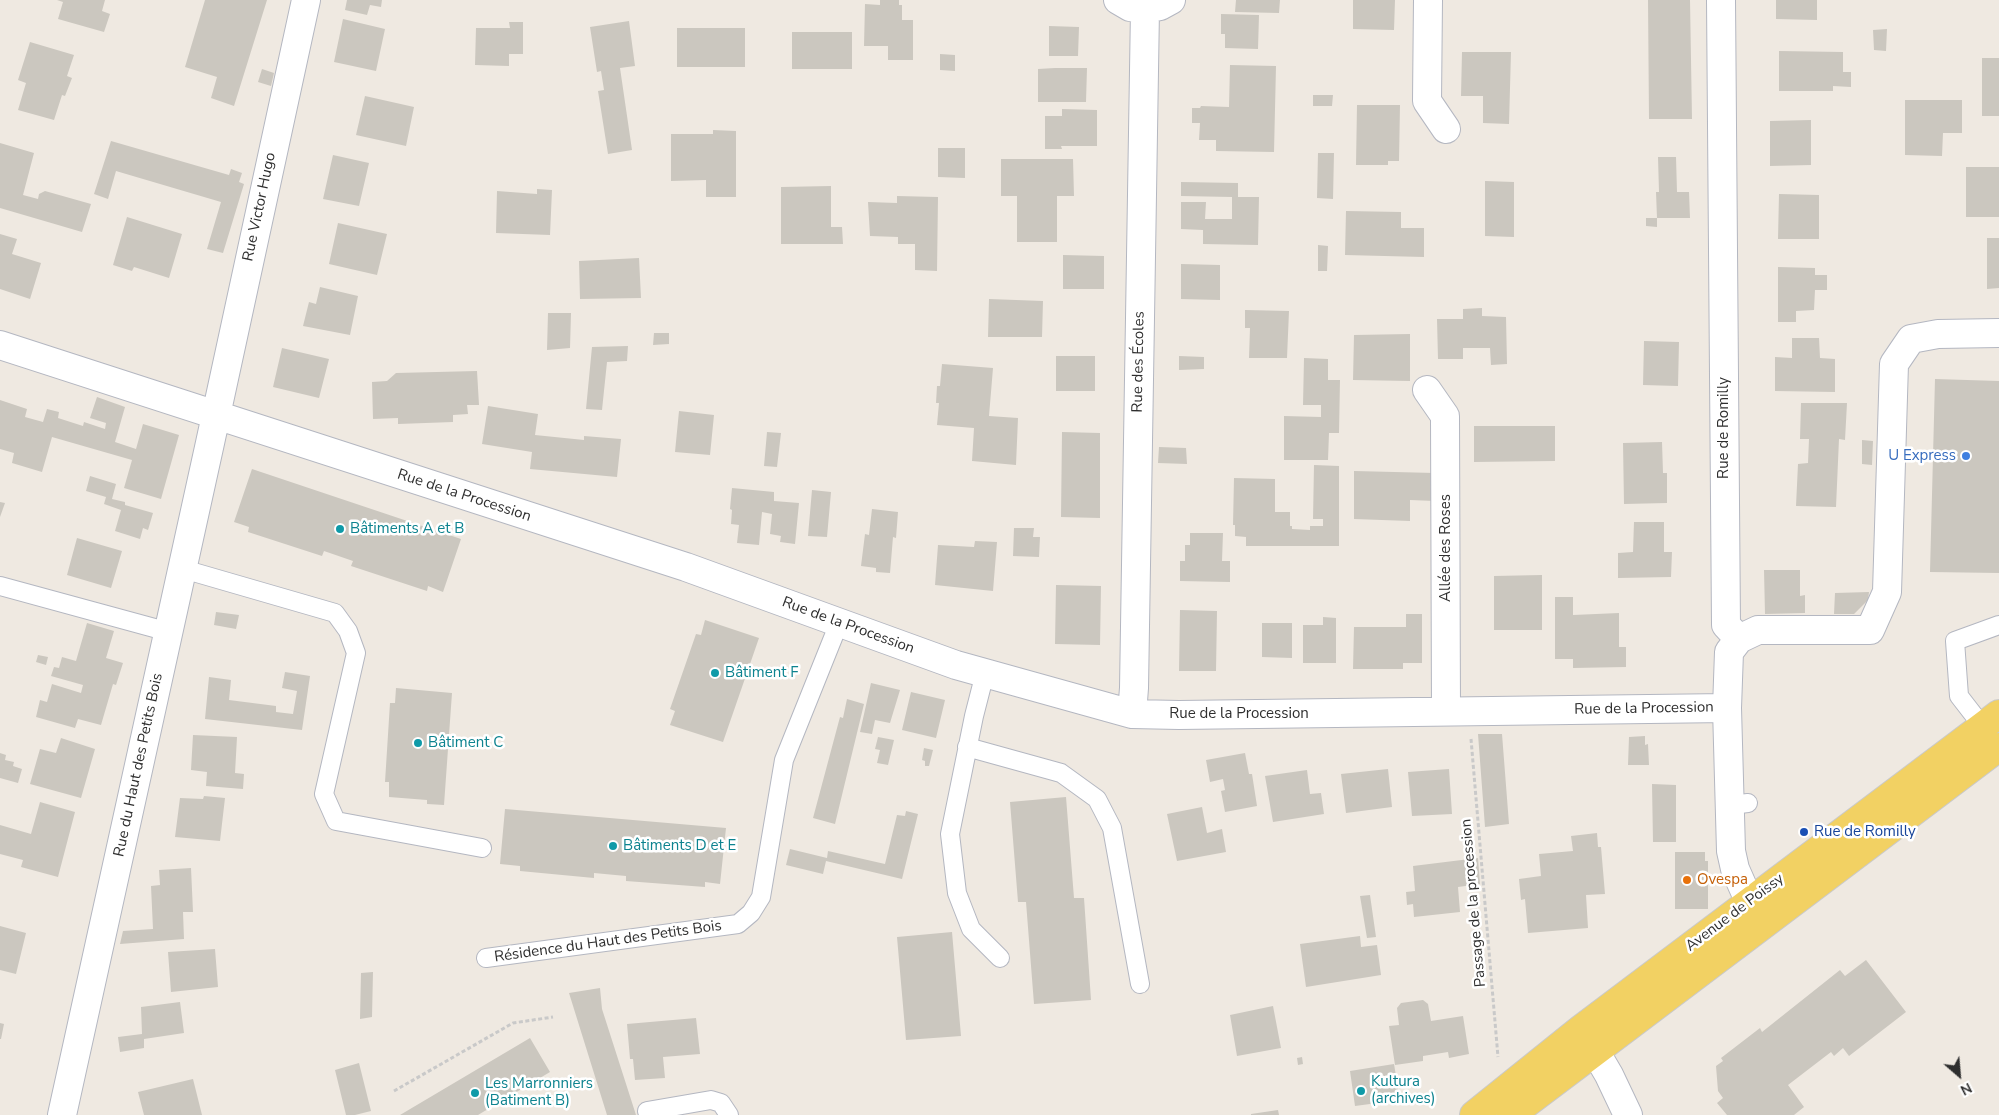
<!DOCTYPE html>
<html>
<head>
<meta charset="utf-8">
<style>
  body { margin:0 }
  #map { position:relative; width:1999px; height:1115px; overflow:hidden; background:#efe9e1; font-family:"Nunito Sans",sans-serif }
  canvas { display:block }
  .north { position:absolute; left:1934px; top:1050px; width:50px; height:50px; -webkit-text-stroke:4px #fff; paint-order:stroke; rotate:153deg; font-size:14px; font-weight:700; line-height:20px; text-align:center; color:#2e2e2e }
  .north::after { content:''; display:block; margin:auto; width:18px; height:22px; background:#2e2e2e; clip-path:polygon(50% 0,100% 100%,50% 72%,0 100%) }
</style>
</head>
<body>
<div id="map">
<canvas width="1999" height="1115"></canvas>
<div class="north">N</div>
</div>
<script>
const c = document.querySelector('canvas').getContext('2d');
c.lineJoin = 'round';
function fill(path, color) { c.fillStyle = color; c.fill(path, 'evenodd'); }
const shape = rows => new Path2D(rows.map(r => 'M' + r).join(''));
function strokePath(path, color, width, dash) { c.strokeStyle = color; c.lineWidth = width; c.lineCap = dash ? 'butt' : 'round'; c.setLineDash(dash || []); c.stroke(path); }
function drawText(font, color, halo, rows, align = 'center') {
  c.font = font + ' "Nunito Sans",sans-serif'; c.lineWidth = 5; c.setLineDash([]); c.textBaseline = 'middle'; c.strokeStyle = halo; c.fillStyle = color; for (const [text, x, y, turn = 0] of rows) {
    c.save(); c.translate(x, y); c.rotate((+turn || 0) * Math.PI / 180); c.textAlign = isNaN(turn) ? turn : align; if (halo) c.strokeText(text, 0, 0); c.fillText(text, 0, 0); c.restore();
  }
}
const building = shape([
  [57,0,105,0,102,11,110,14,104,32,58,19,63,2],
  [205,0,267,0,234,106,211,98,217,77,185,67],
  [347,0,382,0,381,7,370,5,367,15,345,10],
  [880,0,899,0,899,5,902,5,902,20,913,20,913,60,888,60,888,46,864,46,865,4,880,5],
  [1236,0,1280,0,1279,13,1235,12],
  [1353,0,1395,0,1394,30,1353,29],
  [1648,0,1690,0,1692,119,1649,119],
  [1776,0,1817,0,1817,20,1776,19],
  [1221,14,1259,15,1258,49,1225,48,1225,34,1221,34],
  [343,19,385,29,376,71,334,62],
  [629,21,635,66,620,68,632,150,608,154,598,91,604,90,601,71,597,72,590,27],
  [509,22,523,22,523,54,509,54,509,66,475,65,476,28,510,28],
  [1049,26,1079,27,1078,56,1049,56],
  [677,28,745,28,745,67,677,67],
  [1887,29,1886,51,1874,50,1873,30],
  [792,32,852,32,852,69,792,69],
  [30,42,74,55,67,76,72,78,65,96,62,95,54,120,18,110,26,83,18,80],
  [1779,51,1843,52,1843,72,1851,72,1851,87,1833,86,1833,91,1779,91],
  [1462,52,1511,52,1509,124,1483,123,1483,96,1461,96],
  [940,54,955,55,955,71,940,70],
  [1982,58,1999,58,1999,116,1982,116],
  [1230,65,1276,66,1274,152,1216,151,1216,140,1199,140,1200,123,1192,123,1192,108,1200,108,1201,106,1229,107],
  [1055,68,1087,68,1086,102,1038,102,1038,69],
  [262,69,274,73,271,86,258,82],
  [1313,95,1333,95,1332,106,1313,106],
  [365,96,414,107,406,146,356,135],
  [1905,100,1962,100,1962,133,1943,133,1942,156,1905,155],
  [1357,105,1400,105,1399,161,1388,161,1388,165,1356,165],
  [1062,109,1097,110,1097,146,1061,146,1062,149,1045,149,1045,116,1062,116],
  [1811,120,1811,165,1770,166,1770,121],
  [713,130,736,131,736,197,706,197,706,180,671,181,671,134,713,134],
  [111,141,229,175,231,169,242,173,239,182,244,184,223,253,207,249,221,202,116,171,108,199,94,194],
  [0,143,34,153,23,195,38,199,39,194,45,191,91,204,82,232,0,208],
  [938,148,965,148,965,178,938,177],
  [1318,153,1334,153,1333,199,1317,198],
  [333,155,369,163,359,206,323,199],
  [1658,157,1676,157,1677,192,1689,192,1690,218,1657,218,1656,192,1659,192],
  [1001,159,1073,159,1074,196,1057,196,1057,242,1017,242,1017,196,1001,196],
  [1966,167,1999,167,1999,217,1966,217],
  [1485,181,1514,182,1514,237,1485,236],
  [1181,182,1238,183,1238,197,1259,197,1258,245,1203,244,1203,230,1181,229,1181,202,1206,202,1205,219,1232,219,1232,197,1181,196],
  [831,186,831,227,842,227,843,244,781,244,781,187],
  [537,189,552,190,550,235,496,233,497,191,537,194],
  [1779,194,1819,195,1819,239,1778,239],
  [897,196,938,197,937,271,915,270,915,244,898,244,898,237,870,236,868,202,897,203],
  [1346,211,1401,212,1401,228,1424,228,1424,257,1345,255],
  [127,217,182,234,169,278,134,267,132,271,113,265],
  [1646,218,1657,218,1657,227,1646,226],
  [338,223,387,234,377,275,329,264],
  [0,234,17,239,12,254,41,263,30,299,0,289],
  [1987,238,1999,238,1999,288,1987,289],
  [1318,245,1328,246,1327,271,1318,271],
  [1063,255,1104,256,1104,289,1063,289],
  [639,258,641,298,580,299,579,261],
  [1181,264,1220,265,1220,300,1181,299],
  [1778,267,1815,268,1815,275,1827,275,1827,290,1815,290,1814,310,1796,311,1796,322,1778,322],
  [320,287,358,296,350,335,303,326,309,302,316,304],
  [989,299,1043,301,1042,337,988,337],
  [1482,308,1482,316,1506,317,1507,364,1491,365,1490,348,1463,348,1463,359,1438,359,1437,319,1463,319,1463,309],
  [1245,310,1289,311,1287,358,1249,358,1250,328,1245,328],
  [548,313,571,313,570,348,547,350],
  [654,333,669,333,669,344,653,345],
  [1410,334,1410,381,1353,380,1354,335],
  [1792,338,1819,338,1820,358,1835,359,1835,392,1775,391,1775,357,1792,358],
  [1644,341,1679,342,1678,386,1643,385],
  [628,346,627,361,607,362,602,410,586,409,592,347],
  [282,348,329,359,319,398,273,387],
  [1056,356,1095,356,1095,391,1056,391],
  [1179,356,1204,357,1204,369,1179,370],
  [1304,358,1328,359,1328,380,1340,380,1339,433,1329,433,1328,460,1284,460,1284,416,1321,417,1321,405,1303,405],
  [942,364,993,368,989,416,1018,418,1016,465,972,461,974,428,937,425,939,403,936,403,937,386,940,386],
  [477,371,479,405,467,405,468,414,453,415,453,422,398,424,398,418,373,419,372,382,387,381,396,373],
  [1935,379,1999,381,1999,573,1930,572],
  [97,397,125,407,115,442,136,449,143,424,179,435,161,499,124,488,132,460,52,437,42,472,12,463,14,453,0,449,0,400,27,409,25,417,43,422,47,409,59,412,58,418,83,426,84,422,105,429,106,423,90,418],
  [1801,403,1847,403,1845,440,1839,439,1836,507,1796,506,1798,464,1808,463,1809,439,1800,439],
  [488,406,538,414,535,435,584,440,584,436,621,439,617,477,530,469,532,452,482,444],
  [679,411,714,415,710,455,675,452],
  [1474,426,1555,426,1555,461,1474,462],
  [767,432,781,433,777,467,764,466],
  [1062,432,1100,433,1100,518,1061,517],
  [1862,440,1873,441,1872,465,1862,464],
  [1662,442,1663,473,1667,473,1667,503,1624,504,1623,443],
  [1159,447,1186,448,1187,464,1158,463],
  [1314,465,1339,466,1339,546,1246,546,1246,537,1235,536,1235,525,1233,525,1234,478,1275,479,1275,512,1290,512,1290,526,1292,526,1292,529,1310,530,1310,526,1323,526,1323,519,1313,519],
  [252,469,461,539,443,592,428,586,427,591,351,566,353,561,324,551,322,556,248,532,249,527,234,522],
  [1354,471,1435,473,1435,501,1410,500,1410,521,1354,519],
  [90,476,116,484,112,499,125,502,125,505,153,513,148,530,143,528,140,539,115,531,121,510,104,504,106,497,86,491],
  [732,488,774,492,774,501,799,503,795,544,780,542,781,536,770,534,772,514,762,512,759,545,737,543,739,525,731,524,732,510,730,509],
  [812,490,831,492,827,537,808,536],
  [0,502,5,503,0,517],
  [872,509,898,512,896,538,893,537,890,573,876,572,876,568,861,566,865,534,869,535],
  [1634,522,1664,522,1664,552,1672,552,1671,577,1618,578,1618,553,1633,552],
  [1014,528,1034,528,1033,537,1040,537,1039,557,1013,556],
  [1190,533,1223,533,1222,561,1230,561,1230,582,1180,581,1180,561,1185,561,1185,545,1190,545],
  [77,538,122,551,111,588,67,575],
  [975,541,997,542,993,591,935,585,938,545,974,547],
  [1764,570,1800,570,1800,596,1805,595,1805,613,1765,614],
  [1542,575,1542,630,1494,630,1494,576],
  [1056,585,1101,586,1100,645,1055,644],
  [1869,592,1868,600,1854,614,1834,614,1835,593],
  [1555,597,1573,597,1573,615,1619,613,1619,647,1626,647,1626,667,1573,668,1573,659,1555,659],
  [1180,610,1217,611,1216,671,1179,671],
  [216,612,239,615,236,629,214,625],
  [1406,614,1422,614,1422,663,1403,663,1403,669,1353,669,1354,627,1406,627],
  [1323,617,1336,618,1336,663,1303,663,1303,625,1323,625],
  [705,620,759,638,723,742,670,725,675,711,670,709,696,634,701,635],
  [87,623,114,631,106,658,123,663,116,685,113,684,101,725,78,719,75,728,36,717,40,700,47,702,52,684,81,693,83,685,51,676,54,667,59,668,62,657,76,661],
  [1262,623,1292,623,1292,658,1262,657],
  [38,655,48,657,46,665,36,662],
  [285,672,310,676,302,730,205,719,209,677,231,680,229,700,276,706,276,712,293,714,297,691,282,688],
  [871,683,900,690,890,723,875,720,872,734,860,732],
  [396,688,452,693,444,805,427,804,427,800,389,797,389,782,385,782,390,703,395,703],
  [911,692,945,700,936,738,902,730],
  [847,699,864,704,835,824,813,818,840,717,843,718],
  [1478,734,1502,734,1509,824,1485,827],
  [193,735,237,737,235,773,244,774,243,789,206,786,207,772,191,770],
  [1645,736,1645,745,1648,744,1649,765,1628,765,1629,737],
  [878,737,894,740,888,765,877,763,880,750,875,749],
  [61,738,95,749,81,798,30,784,40,749,56,753],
  [924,748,933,750,929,766,925,766,925,761,922,760],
  [0,753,6,755,5,760,14,762,13,766,22,769,18,783,0,778],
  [1245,753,1249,774,1252,774,1257,806,1225,812,1221,791,1225,790,1223,779,1210,782,1206,760],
  [1388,769,1392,807,1346,813,1341,774],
  [1449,769,1452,814,1412,816,1408,772],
  [1307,770,1310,794,1321,793,1324,814,1273,822,1265,776],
  [1652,784,1676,785,1676,842,1653,842],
  [204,796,225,798,220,841,175,837,180,798,203,799],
  [1066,797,1074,898,1084,898,1091,1000,1034,1004,1026,902,1018,902,1010,802],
  [40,802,75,812,58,877,21,867,23,860,0,854,0,825,31,834],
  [1202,807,1207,833,1222,829,1226,852,1177,861,1167,814],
  [505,809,726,828,720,884,705,882,705,887,626,881,626,876,594,873,594,878,520,871,520,866,500,864],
  [906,811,918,814,902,879,826,861,823,874,786,865,790,849,827,858,828,851,885,864,897,815,905,816],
  [1597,833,1598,847,1601,847,1605,894,1586,895,1588,928,1528,933,1525,899,1521,900,1519,879,1541,876,1539,854,1573,851,1571,836],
  [1675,852,1705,852,1705,861,1708,861,1708,909,1675,909],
  [1478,858,1480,884,1458,887,1460,912,1414,917,1413,904,1407,905,1406,892,1415,891,1413,866],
  [191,868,193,912,183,912,184,939,120,944,123,931,153,929,151,886,160,885,159,870],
  [1370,895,1376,937,1367,938,1360,896],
  [0,926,26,933,16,974,0,970],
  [952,932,961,1036,906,1040,897,937],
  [1360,936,1361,947,1377,945,1381,975,1306,987,1300,944],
  [215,949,218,987,171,992,168,952],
  [1866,960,1906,1012,1849,1056,1843,1048,1834,1056,1831,1052,1788,1085,1804,1107,1794,1115,1727,1115,1717,1103,1723,1098,1718,1091,1716,1066,1723,1061,1721,1058,1760,1028,1762,1032,1840,970,1845,976],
  [373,972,372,1017,360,1019,361,973],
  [600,988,602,1009,636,1115,607,1115,569,993],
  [1423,1000,1428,1004,1431,1021,1463,1016,1469,1054,1449,1058,1448,1052,1423,1056,1423,1061,1395,1065,1389,1026,1399,1025,1397,1008,1401,1003],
  [180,1002,184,1033,144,1039,144,1048,120,1052,118,1037,142,1034,141,1007],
  [1273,1006,1281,1048,1237,1056,1230,1015],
  [696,1018,700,1054,663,1057,665,1078,635,1080,633,1059,630,1059,627,1024],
  [0,1023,4,1024,1,1039,0,1039],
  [530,1038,550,1072,478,1115,400,1115],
  [1302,1057,1303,1064,1298,1065,1297,1058],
  [359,1063,371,1111,355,1115,346,1115,335,1070],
  [1394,1064,1400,1100,1355,1106,1350,1071],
  [193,1079,202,1115,144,1115,138,1092],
  [1278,1110,1279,1115,1251,1115,1251,1114]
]);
const path = shape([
  [1471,739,1498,1057],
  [394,1091,513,1023,553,1017]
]);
const service = shape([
  [183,569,335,613,348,631,356,653,324,794,336,821,482,848],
  [0,586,169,632],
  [985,673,974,716,950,834,957,893,971,929,1000,958],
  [1983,727,1959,696,1955,641,1999,625],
  [967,747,1061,773,1097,799,1112,828,1140,984],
  [1731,805,1748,803],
  [486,958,738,924,751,913,761,897,784,760,839,623],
  [647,1111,711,1100,721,1103,729,1115]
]);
const minor = shape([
  [1118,0,1130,7,1145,9,1160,6,1171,0],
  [1428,0,1427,101,1446,129],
  [1721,0,1726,625,1739,639],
  [0,345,686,567,956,665,1132,714,1179,715,1727,708],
  [1427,390,1445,416,1446,711],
  [1132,714,1134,688,1145,9],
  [1750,903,1735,869,1731,851,1727,708,1729,652,1739,639,1758,630,1870,630,1887,592,1894,364,1911,339,1938,334,1999,333],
  [1595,1051,1609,1075,1628,1115],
  [62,1115,210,443,306,0]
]);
const primary = shape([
  [1474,1115,1581,1029,1999,714],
  [1511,1115,1999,747]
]);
const markers = [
  [1966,456,5,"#3f7fe0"],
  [340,529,5,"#0f9aa8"],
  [715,673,5,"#0f9aa8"],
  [418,743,5,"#0f9aa8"],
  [1804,832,5,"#1a4fb4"],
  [613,846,5,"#0f9aa8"],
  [1687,880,5,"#e8710a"],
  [1361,1091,5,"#0f9aa8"],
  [475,1093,5,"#0f9aa8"]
];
const streetNames = [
  ["Rue Victor Hugo",260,207,-78],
  ["Rue des Écoles",1139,362,-89],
  ["Rue de Romilly",1724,428,-90],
  ["Rue de la Procession",464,496,18],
  ["Allée des Roses",1446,548,-90],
  ["Rue de la Procession",848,626,20],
  ["Rue de la Procession",1644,709,-1],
  ["Rue de la Procession",1239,714],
  ["Rue du Haut des Petits Bois",139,765,-78],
  ["Passage de la procession",1474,903,-95],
  ["Avenue de Poissy",1735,913,-37],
  ["Résidence du Haut des Petits Bois",608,942,-8]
];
const shopNames = [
  ["U Express",1956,456]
];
const cultureNames = [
  ["Bâtiments A et B",350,529],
  ["Bâtiment F",725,673],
  ["Bâtiment C",428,743],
  ["Bâtiments D et E",623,846],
  ["Kultura",1371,1082],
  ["(archives)",1371,1099],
  ["Les Marronniers",485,1084],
  ["(Batiment B)",485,1101]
];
const transitNames = [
  ["Rue de Romilly",1814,832]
];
const foodNames = [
  ["Ovespa",1697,880]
];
fill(building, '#cbc7bf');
strokePath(service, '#b4b7c1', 20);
strokePath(minor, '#b4b7c1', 30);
strokePath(primary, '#c9c9c9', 30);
strokePath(path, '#c9c9c9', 3, [4, 2.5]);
strokePath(service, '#fff', 18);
strokePath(minor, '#fff', 28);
strokePath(primary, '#f2d163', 28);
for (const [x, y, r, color] of markers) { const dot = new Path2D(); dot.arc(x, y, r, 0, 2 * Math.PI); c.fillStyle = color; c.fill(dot); strokePath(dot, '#fff', 2); }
drawText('15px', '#2e2e2e', '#fff', streetNames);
drawText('15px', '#366cbe', '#fff', shopNames, 'right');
drawText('15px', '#0d838f', '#fff', cultureNames, 'left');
drawText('15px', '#164399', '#fff', transitNames, 'left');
drawText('15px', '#c56008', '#fff', foodNames, 'left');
</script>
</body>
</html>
